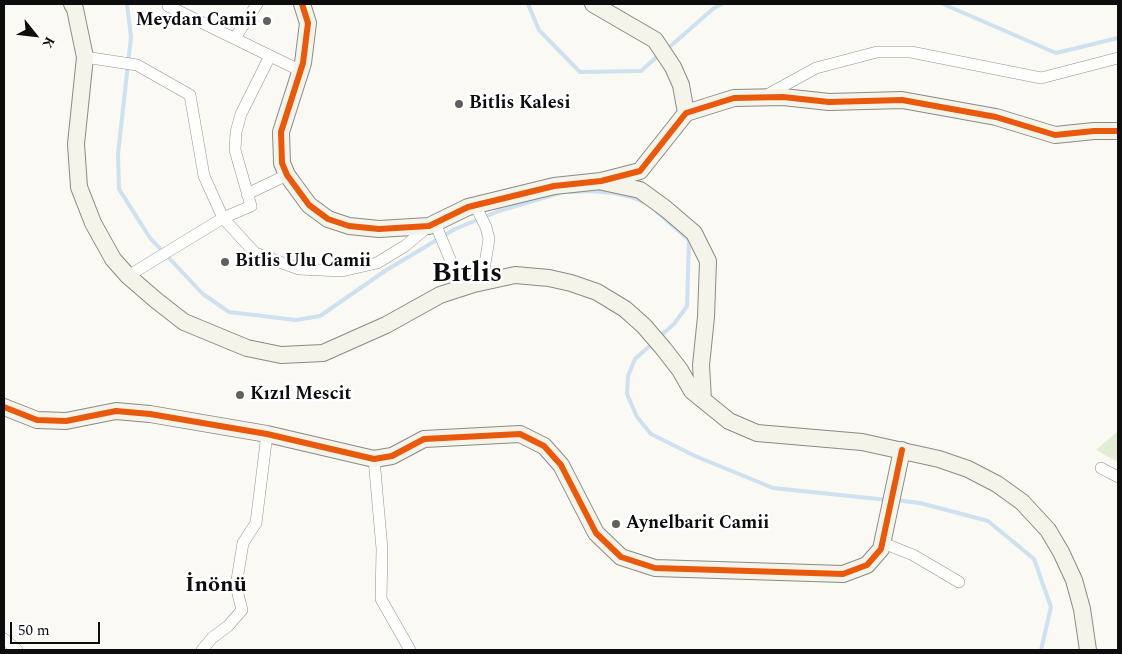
<!DOCTYPE html>
<html>
<head>
<meta charset="utf-8">
<style>
  body { margin:0 }
  #map { position:relative; width:1122px; height:654px; overflow:hidden; background:#faf9f3; font-family:Spectral,serif }
  canvas { display:block }
  .frame { position:absolute; inset:0; border:5px solid #0d0d0d; pointer-events:none }
  .north { position:absolute; left:10px; top:10px; width:50px; height:50px; -webkit-text-stroke:4px #fff; paint-order:stroke; rotate:119deg; font-size:14px; font-weight:700; line-height:20px; text-align:center; color:#0d0d0d }
  .north::after { content:''; display:block; margin:auto; width:18px; height:22px; background:#0d0d0d; clip-path:polygon(50% 0,100% 100%,50% 72%,0 100%) }
  .scale { position:absolute; left:10px; top:622px; width:90px; height:22px; box-sizing:border-box; border:2px solid #0d0d0d; border-top:0; padding-left:6px; font-size:15px; line-height:18px; white-space:nowrap; color:#0d0d0d; -webkit-text-stroke:4px #fff; paint-order:stroke }
</style>
</head>
<body>
<div id="map">
<canvas width="1122" height="654"></canvas>
<div class="frame"></div>
<div class="north">K</div>
<div class="scale">50 m</div>
</div>
<script>
const c = document.querySelector('canvas').getContext('2d');
c.lineJoin = 'round';
function fill(path, color) { c.fillStyle = color; c.fill(path, 'evenodd'); }
const shape = rows => new Path2D(rows.map(r => 'M' + r).join(''));
function strokePath(path, color, width, dash) { c.strokeStyle = color; c.lineWidth = width; c.lineCap = dash ? 'butt' : 'round'; c.setLineDash(dash || []); c.stroke(path); }
function drawText(font, color, halo, rows, align = 'center') {
  c.font = font + ' Spectral,serif'; c.lineWidth = 5; c.setLineDash([]); c.textBaseline = 'middle'; c.strokeStyle = halo; c.fillStyle = color; for (const [text, x, y, turn = 0] of rows) {
    c.save(); c.translate(x, y); c.rotate((+turn || 0) * Math.PI / 180); c.textAlign = isNaN(turn) ? turn : align; if (halo) c.strokeText(text, 0, 0); c.fillText(text, 0, 0); c.restore();
  }
}
const green = shape([
  [1118,431,1118,462,1096,450]
]);
const stream = shape([
  [127,4,131,37,118,154,119,189,150,238,203,294,229,312,296,320,320,316,385,271,455,229,499,211,560,193],
  [528,4,539,30,580,72,641,71,660,54],
  [943,4,1056,53,1118,38],
  [666,50,714,8,722,4],
  [570,192,591,191,613,193,631,197,646,203],
  [657,212,689,240,687,306,674,324,659,337],
  [654,342,635,359,628,376,627,394,637,417,651,434,695,456,773,488,888,500],
  [895,500,920,503,988,521,1034,559,1051,607,1041,650]
]);
const street = shape([
  [169,4,168,6,301,71],
  [235,38,257,4],
  [85,57,137,65,190,95,204,176,223,218,255,253,299,269,342,271,377,263,405,246,429,226],
  [765,96,816,68,877,52,911,52,1041,78,1118,58],
  [247,194,287,175],
  [475,205,486,227,489,239,482,282],
  [435,223,462,288],
  [128,276,223,218,251,206,235,150,236,132,241,114,270,56],
  [374,459,382,549,381,599,410,650],
  [1101,468,1118,477],
  [883,543,913,555,959,582],
  [4,639,17,650],
  [202,650,212,638,228,626,242,610,236,586,243,543,256,523,267,434]
]);
const secondary = shape([
  [72,4,75,9,85,57,76,144,79,187,93,223,113,259,128,276,157,301,184,322,247,348,281,355,323,353,386,325,440,295,474,284,515,275,549,278,571,283,597,292,625,309,644,326,663,348,680,370,692,391,729,421,757,433,862,442,939,459,968,469,997,484,1022,502,1048,530,1061,552,1074,580,1082,609,1088,650],
  [302,4,308,23,303,63,281,132,282,163,287,175,309,205,328,219,349,226,379,229,429,226,468,207,554,186,601,181,640,171,686,113,734,98,783,97,829,102,902,100,996,117,1055,135,1094,131,1118,131],
  [593,4,655,40,673,67,681,85,686,113],
  [603,182,640,190,666,209,694,233,708,261,706,317,701,365,703,400],
  [4,407,37,420,66,421,116,411,150,414,267,434,374,459,392,456,424,439,520,434,544,446,561,465,596,533,621,557,655,568,843,574,867,565,881,549,902,450]
]);
const cycleway = shape([
  [302,4,308,23,303,63,281,132,282,163,287,175,309,205,328,219,349,226,379,229,429,226,468,207,554,186,601,181,640,171,686,113,734,98,783,97,829,102,902,100,996,117,1055,135,1094,131,1118,131],
  [4,407,37,420,66,421,116,411,150,414,267,434,374,459,392,456,424,439,520,434,544,446,561,465,596,533,621,557,655,568,843,574,867,565,881,549,902,450]
]);
const markers = [
  [267,21,5,"#60605e"],
  [459,104,5,"#60605e"],
  [225,262,5,"#60605e"],
  [240,395,5,"#60605e"],
  [616,524,5,"#60605e"]
];
const poiNames = [
  ["Meydan Camii",257,21,"right"],
  ["Bitlis Kalesi",469,104],
  ["Bitlis Ulu Camii",235,262],
  ["Kızıl Mescit",250,395],
  ["Aynelbarit Camii",626,524]
];
const districtNames = [
  ["İnönü",216,587]
];
const townNames = [
  ["Bitlis",467,276]
];
fill(green, '#e2edd5');
strokePath(stream, '#cde1f0', 4);
strokePath(street, '#949391', 12);
strokePath(secondary, '#8a8a87', 18);
strokePath(street, '#fefefd', 11);
strokePath(secondary, '#f4f4ea', 16);
strokePath(cycleway, '#e8590c', 6);
for (const [x, y, r, color] of markers) { const dot = new Path2D(); dot.arc(x, y, r, 0, 2 * Math.PI); c.fillStyle = color; c.fill(dot); strokePath(dot, '#fff', 2); }
drawText('bold 18px', '#0d0d0d', '#fff', poiNames, 'left');
drawText('bold 22px', '#0d0d0d', '#fff', districtNames);
drawText('bold 28px', '#0d0d0d', '#fff', townNames);
</script>
</body>
</html>
